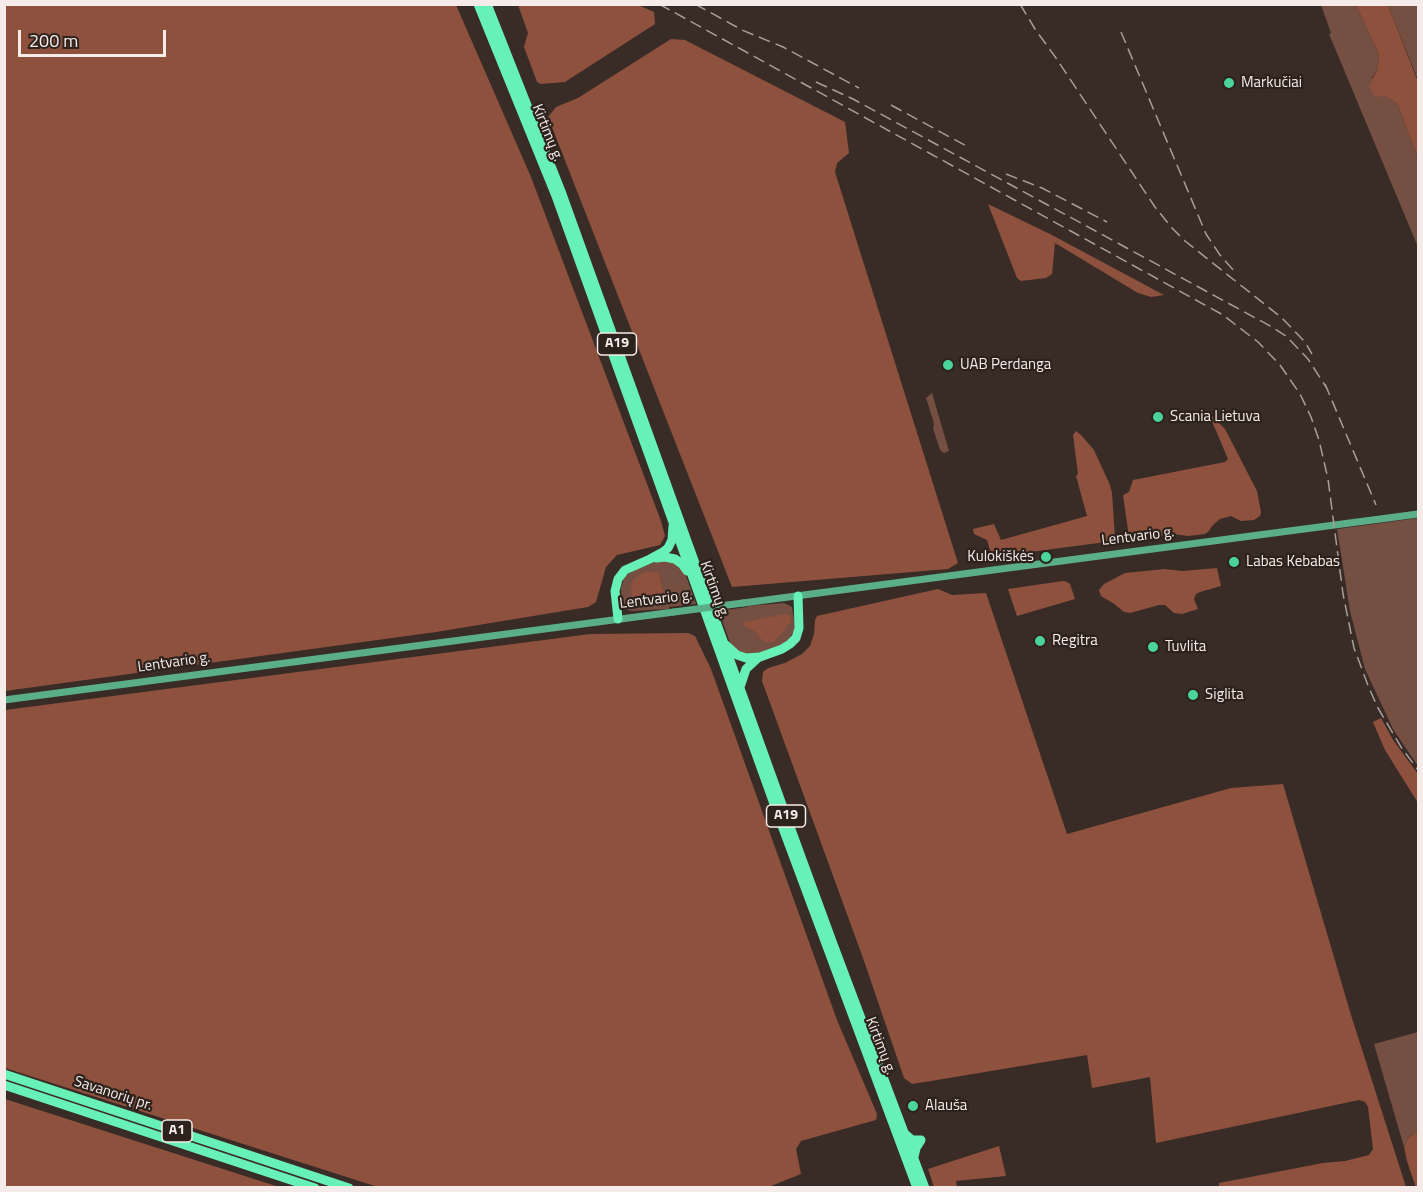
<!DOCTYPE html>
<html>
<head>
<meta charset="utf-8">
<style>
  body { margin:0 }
  #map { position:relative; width:1423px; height:1192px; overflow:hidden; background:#392c27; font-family:"Titillium Web",sans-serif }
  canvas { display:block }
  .frame { position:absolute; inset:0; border:6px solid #f5ece9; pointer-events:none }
  .scale { position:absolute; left:18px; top:30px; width:148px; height:27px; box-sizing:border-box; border:3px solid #f5ece9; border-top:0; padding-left:8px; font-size:18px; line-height:21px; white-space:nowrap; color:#f5ece9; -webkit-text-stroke:4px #2e221d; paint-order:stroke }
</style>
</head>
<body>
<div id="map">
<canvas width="1423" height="1192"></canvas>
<div class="frame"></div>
<div class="scale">200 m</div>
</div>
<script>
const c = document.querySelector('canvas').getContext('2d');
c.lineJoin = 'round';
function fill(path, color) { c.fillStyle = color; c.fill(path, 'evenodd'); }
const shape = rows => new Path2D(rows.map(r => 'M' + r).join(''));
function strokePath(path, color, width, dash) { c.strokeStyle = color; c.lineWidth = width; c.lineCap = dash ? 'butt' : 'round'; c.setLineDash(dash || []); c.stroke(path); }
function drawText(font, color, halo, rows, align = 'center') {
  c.font = font + ' "Titillium Web",sans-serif'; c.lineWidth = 4.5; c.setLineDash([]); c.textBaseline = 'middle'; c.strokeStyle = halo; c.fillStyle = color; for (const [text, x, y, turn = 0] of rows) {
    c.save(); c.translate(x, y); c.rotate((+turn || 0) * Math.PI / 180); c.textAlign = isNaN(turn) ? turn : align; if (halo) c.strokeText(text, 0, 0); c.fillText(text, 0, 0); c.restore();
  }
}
const green = shape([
  [1321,5,1356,5,1377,50,1379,57,1377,70,1372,78,1385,96,1393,101,1398,105,1407,130,1418,156,1418,247,1329,34,1331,33],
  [1388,5,1418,5,1418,82,1418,80],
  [932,393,949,451,944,453,940,450,933,428,934,425,933,420,926,398],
  [1418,518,1418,766,1393,729,1365,669,1350,611,1337,529],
  [664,559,671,560,684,570,696,604,669,607,669,609,631,611,625,609,622,603,621,588,624,578,633,570],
  [660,575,663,590,666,592,677,594,657,598,651,604,639,607,633,602],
  [784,603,792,607,795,624,793,632,790,638,783,644,753,655,744,655,731,646,719,611,747,607,748,606],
  [1418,1032,1418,1131,1408,1138,1404,1147,1374,1044]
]);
const forest = shape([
  [4,5,456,5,531,177,661,521,665,536,660,545,617,555,606,567,596,602,588,607,436,632,5,691],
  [518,5,638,5,654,12,655,24,565,82,541,84,537,82,524,47,528,33],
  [1356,5,1388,5,1418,82,1418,156,1407,130,1398,105,1393,101,1385,96,1377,97,1372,93,1369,86,1377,70,1379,57,1377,50],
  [671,39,685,40,845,122,849,153,837,163,835,172,958,563,948,569,732,587,548,117,556,107,578,98],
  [988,204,1050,234,1164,295,1151,297,1138,293,1055,243,1052,274,1046,278,1021,281,1017,278],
  [1208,412,1225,429,1257,491,1261,512,1260,516,1254,520,1241,521,1231,516,1220,519,1213,525,1208,532,1205,534,1188,536,1173,534,1138,539,1129,537,1123,495,1129,492,1133,480,1225,462,1228,459],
  [1076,431,1081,435,1094,450,1110,485,1112,493,1115,538,1106,542,992,557,987,540,974,534,973,529,994,524,1001,540,1087,516,1076,476,1078,474,1073,435],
  [1217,568,1221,586,1200,592,1196,594,1194,599,1198,609,1182,614,1174,613,1165,605,1159,605,1130,613,1124,612,1113,603,1104,598,1101,596,1099,590,1104,584,1125,573,1165,569,1182,571],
  [644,572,656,572,660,575,663,590,666,592,676,591,677,594,657,598,651,604,639,607,633,602,631,590,633,580],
  [1063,581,1067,582,1070,584,1075,599,1017,616,1008,589],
  [938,589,952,595,986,593,1067,834,1231,788,1283,784,1351,1015,1406,1187,1219,1187,1219,1183,1323,1163,1345,1161,1369,1155,1373,1149,1368,1107,1365,1102,1359,1100,1156,1143,1150,1077,1092,1088,1087,1055,925,1082,912,1084,904,1078,863,958,762,681,763,672,768,668,785,663,802,654,810,646,814,634,815,620,817,616],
  [785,614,790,615,791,619,789,624,774,642,765,642,760,638,758,634,754,631,744,626,744,622],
  [688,633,695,636,711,669,837,1020,877,1114,876,1120,801,1141,796,1149,801,1174,766,1188,378,1187,5,1068,5,710,590,634],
  [1381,718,1393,740,1418,774,1418,803,1385,750,1373,722],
  [4,1099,5,1099,279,1187,5,1187],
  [1418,1131,1418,1187,1416,1188,1407,1161,1404,1147,1408,1138],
  [999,1146,1006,1176,956,1181,957,1187,934,1187,928,1169]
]);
const secondary = shape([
  [743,603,1418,514],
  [4,700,674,612]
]);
const highway = shape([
  [478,4,556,196,778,815,917,1188],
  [487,4,562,194,785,813,833,944,925,1188],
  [656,558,665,557,675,559,682,564,687,571],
  [618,619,615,591,618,579,625,570,650,559,663,552,668,548,672,540,673,526],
  [726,645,737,655,746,658,760,657,782,649,790,644,796,638,799,628,798,596],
  [740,687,746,669,759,657],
  [4,1074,349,1188],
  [4,1085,315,1188],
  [905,1134,912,1140,921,1140,916,1148,914,1157]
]);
const rail = shape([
  [659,4,1223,315,1258,342,1280,365,1300,394,1311,417,1319,440,1328,479,1343,594,1354,648,1369,688,1378,708,1401,747,1418,770],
  [695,4,742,30,783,47,859,88],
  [1020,4,1035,29,1056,58,1155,207,1172,228,1185,241,1282,318,1305,342,1312,354],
  [1121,32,1206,234,1220,255,1235,272],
  [816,82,853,99,1272,327,1286,336,1308,359,1328,390],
  [891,105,970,148],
  [1006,174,1042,188,1107,222],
  [1325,384,1376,505]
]);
const secondaryBridge = shape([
  [674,612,743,603]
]);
const markers = [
  [1229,83,6,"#4ad49c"],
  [948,365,6,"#4ad49c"],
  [1158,417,6,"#4ad49c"],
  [1046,557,6,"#4ad49c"],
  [1234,562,6,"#4ad49c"],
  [1040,641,6,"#4ad49c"],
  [1153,647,6,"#4ad49c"],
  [1193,695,6,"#4ad49c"],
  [913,1106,6,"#4ad49c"]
];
const shields = [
  [617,344,39],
  [786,816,39],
  [177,1131,30]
];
const shieldNames = [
  ["A19",617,344],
  ["A19",786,816],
  ["A1",177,1131]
];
const poiNames = [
  ["Markučiai",1241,83],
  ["UAB Perdanga",960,365],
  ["Scania Lietuva",1170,417],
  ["Kulokiškės",1034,557,"right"],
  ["Labas Kebabas",1246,562],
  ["Regitra",1052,641],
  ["Tuvlita",1165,647],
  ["Siglita",1205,695],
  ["Alauša",925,1106]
];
const streetNames = [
  ["Kirtimų g.",547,133,68],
  ["Lentvario g.",1138,537,-7],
  ["Kirtimų g.",714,590,70],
  ["Lentvario g.",656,600,-7],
  ["Lentvario g.",174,663,-8],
  ["Kirtimų g.",880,1046,69],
  ["Savanorių pr.",113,1094,18]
];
fill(green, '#744f42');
fill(forest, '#8e513d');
strokePath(secondary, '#5aae88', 7);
strokePath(highway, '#67f1b6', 9);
strokePath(rail, '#a89d9a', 1.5, [12, 6]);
strokePath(secondaryBridge, '#5aae88', 7);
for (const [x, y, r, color] of markers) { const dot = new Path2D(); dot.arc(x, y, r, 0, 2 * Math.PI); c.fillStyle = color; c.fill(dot); strokePath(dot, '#2e221d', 2); }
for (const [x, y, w] of shields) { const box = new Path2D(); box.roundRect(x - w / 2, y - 11, w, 22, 4.5); c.fillStyle = '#2e221d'; c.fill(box); strokePath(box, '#f5ece9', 1.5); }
drawText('bold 14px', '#f5ece9', null, shieldNames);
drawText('15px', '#f5ece9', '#2e221d', poiNames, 'left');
drawText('15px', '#f5ece9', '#2e221d', streetNames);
</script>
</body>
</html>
